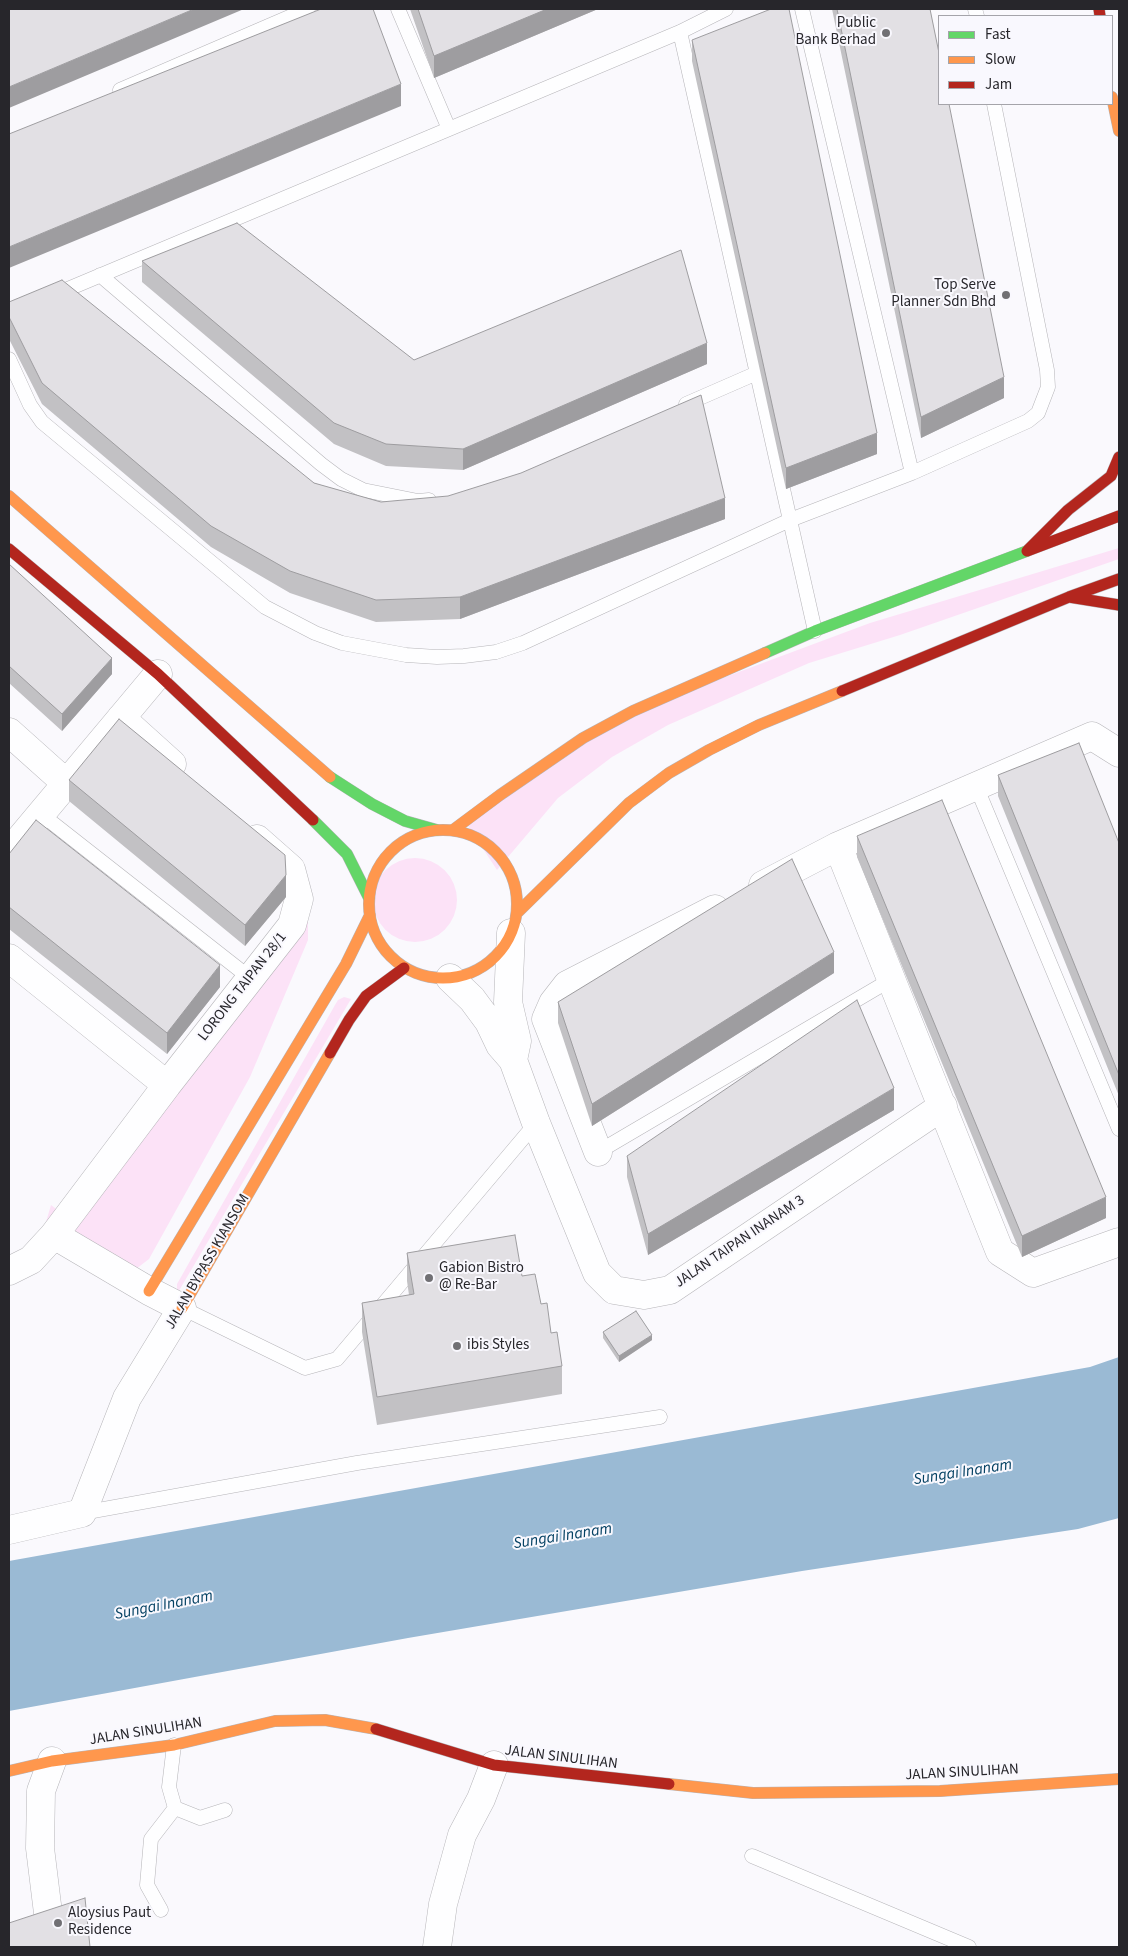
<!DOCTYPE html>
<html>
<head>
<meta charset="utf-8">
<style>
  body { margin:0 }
  #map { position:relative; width:1128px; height:1956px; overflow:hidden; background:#faf9fd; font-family:"Source Sans 3",sans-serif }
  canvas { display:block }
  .frame { position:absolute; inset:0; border:10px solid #27262b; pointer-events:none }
  .legend { position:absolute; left:938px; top:15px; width:175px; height:90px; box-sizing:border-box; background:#f9f8fe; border:1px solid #a5a4aa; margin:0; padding:6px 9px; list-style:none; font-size:15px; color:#27262b }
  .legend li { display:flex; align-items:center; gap:10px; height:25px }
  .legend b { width:25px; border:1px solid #a5a4aa }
</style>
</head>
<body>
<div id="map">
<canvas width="1128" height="1956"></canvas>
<div class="frame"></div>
<ul class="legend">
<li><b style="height:6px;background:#63d668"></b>Fast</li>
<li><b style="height:6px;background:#ff974d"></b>Slow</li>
<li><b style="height:6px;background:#b3261e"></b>Jam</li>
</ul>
</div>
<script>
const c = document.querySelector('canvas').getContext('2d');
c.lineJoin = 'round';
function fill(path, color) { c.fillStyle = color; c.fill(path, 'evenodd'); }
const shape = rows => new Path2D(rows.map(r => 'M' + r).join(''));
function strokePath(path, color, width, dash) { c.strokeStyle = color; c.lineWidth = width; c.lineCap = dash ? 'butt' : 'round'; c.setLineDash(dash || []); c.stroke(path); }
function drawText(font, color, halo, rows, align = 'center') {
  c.font = font + ' "Source Sans 3",sans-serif'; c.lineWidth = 4; c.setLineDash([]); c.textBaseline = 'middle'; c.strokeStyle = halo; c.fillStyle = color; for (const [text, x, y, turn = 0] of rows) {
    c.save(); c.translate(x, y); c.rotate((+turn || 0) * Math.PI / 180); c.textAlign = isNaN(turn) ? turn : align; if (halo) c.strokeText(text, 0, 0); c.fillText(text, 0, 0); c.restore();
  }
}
const green = shape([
  [1119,548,1119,559,900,635,809,663,668,725,612,757,558,798,497,870,466,823,594,726,870,623],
  '373 900a42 42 0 1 1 84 0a42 42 0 1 1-84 0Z',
  [308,893,308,940,250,1077,149,1259,136,1269,52,1236,46,1222,51,1205,71,1220],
  [344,997,351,999,177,1294,177,1284,335,1005,338,1000]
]);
const water = shape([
  [1119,1357,1119,1518,1078,1529,802,1571,408,1638,9,1711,9,1561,1090,1367]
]);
const lane = shape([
  [398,9,449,129],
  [802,9,912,473],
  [975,9,977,16],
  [680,32,815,631],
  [120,90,308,9],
  [100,275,321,464,341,479,363,490,418,501,429,500],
  [56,294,680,32,726,9],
  [9,359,30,405,42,422,265,607,315,633,342,643,406,655,437,657,464,656,496,652,523,643,790,520,912,473,1028,421,1038,413,1048,387,1047,370,994,104],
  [686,404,757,373],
  [976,786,1119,1129],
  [41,814,250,978],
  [598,1152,892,979],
  [182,1308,305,1368,337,1359,536,1123],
  [82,1513,357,1463,660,1417],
  [174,1745,169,1787,175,1808,200,1818,225,1810],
  [752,1856,969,1947],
  [161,1910,147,1885,151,1839,175,1808]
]);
const street = shape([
  [121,718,172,764],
  [9,732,66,783],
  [838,846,1000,1252,1033,1273,1119,1242],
  [9,852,158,674],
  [763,885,838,846,1092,736,1119,753],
  [511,933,508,1002,517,1041,513,1060],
  [9,958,167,1085,54,1235],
  [450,978,472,999,489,1022,500,1045,513,1060,536,1123,597,1273,614,1290,644,1295,670,1290,943,1106],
  [167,1085,292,925,299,899,291,869,257,839],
  [598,1152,546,1019,553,1003,567,985,715,909],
  [9,1271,31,1260,54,1235,149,1291,182,1308,127,1398,82,1513,9,1530],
  [48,1913,40,1848,41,1791,52,1761],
  [437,1947,443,1904,462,1835,481,1799,494,1765]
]);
const fast = shape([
  [765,653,815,631,1027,551],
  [330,777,372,804,405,821,437,830],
  [313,820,347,854,369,898]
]);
const slow = shape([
  [1112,97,1119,131],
  [9,496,330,777],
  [453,830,500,795,583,738,633,711,765,653],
  '369 904a74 74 0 1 1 148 0a74 74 0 1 1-148 0Z',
  [517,913,629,803,669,773,709,750,759,725,842,691],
  [149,1291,346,964,370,915],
  [182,1308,330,1053],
  [9,1771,52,1761,174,1745,275,1721,325,1720,376,1729],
  [669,1784,753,1793,940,1791,1119,1779]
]);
const jam = shape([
  [1099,9,1100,16],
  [9,549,158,674,313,820],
  [1028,550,1068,510,1111,476,1119,457],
  [1027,551,1119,516],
  [1069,597,1119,605],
  [842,691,1069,597,1119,579],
  [330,1053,349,1020,366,996,404,968],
  [376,1729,494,1765,669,1784]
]);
const wall = shape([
  [410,9,598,9,434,78],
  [832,9,930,9,1004,398,921,438],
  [692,40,877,454,786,489,692,61],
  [142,261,414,360,707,364,463,470,386,466,334,444,142,282],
  [9,302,314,483,381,502,725,519,460,619,376,622,290,593,211,547,42,404,9,339],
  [9,564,112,674,62,731,9,683],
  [998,775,1119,843,1119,1096,998,796],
  [69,780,286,897,245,946,69,801],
  [857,836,1106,1218,1022,1257,857,857],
  [9,854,220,987,167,1054,9,929],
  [834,973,592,1126,558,1023,558,1002],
  [894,1110,648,1255,627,1177,627,1156],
  [407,1253,522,1276,541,1304,562,1366,562,1394,377,1425,362,1332,362,1303,409,1295,407,1281],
  [603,1332,652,1340,619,1362,603,1338]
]);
const shadedWall = shape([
  [194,9,244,9,9,108,9,87],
  [547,9,598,9,434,78,434,56],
  [401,84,401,106,9,268,9,247],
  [707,343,707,364,463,470,463,449],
  [1004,377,1004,398,921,438,921,417],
  [877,433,877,454,786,489,786,468],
  [725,498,725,519,460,619,460,597],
  [112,658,112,674,62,731,62,714],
  [286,875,286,897,245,946,245,925],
  [834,952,834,973,592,1126,592,1104],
  [220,965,220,987,167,1054,167,1033],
  [894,1088,894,1110,648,1255,648,1234],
  [1106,1197,1106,1218,1022,1257,1022,1236],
  [652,1335,652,1340,619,1362,619,1356]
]);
const building = shape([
  [9,9,194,9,9,87,9,9],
  [321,9,373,9,401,84,9,247,9,134,321,9],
  [418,9,547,9,434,56,418,9],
  [771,9,789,9,877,433,786,468,692,40,771,9],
  [837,9,930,9,939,53,939,104,949,104,1004,377,921,417,837,9],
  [237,223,414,360,681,250,707,343,463,449,386,444,334,423,142,261,237,223],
  [62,280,314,483,381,502,448,496,521,473,701,395,725,498,460,597,376,600,290,571,211,526,42,383,9,317,9,302,62,280],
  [9,564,112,658,62,714,9,666,9,564],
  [119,719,285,855,286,875,245,925,69,780,119,719],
  [1079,743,1119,843,1119,1075,998,775,1079,743],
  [942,800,1106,1197,1022,1236,857,836,942,800],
  [36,820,220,965,167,1033,9,907,9,854,36,820],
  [792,859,834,952,592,1104,558,1002,792,859],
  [857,1000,894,1088,648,1234,627,1156,857,1000],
  [515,1235,522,1276,535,1274,541,1304,547,1303,551,1333,557,1332,562,1366,377,1397,362,1303,414,1294,407,1253,515,1235],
  [636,1311,652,1335,619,1356,603,1332,636,1311],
  [85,1898,90,1947,9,1947,9,1923,85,1898]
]);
const markers = [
  [886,33,5,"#717074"],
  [1006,295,5,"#717074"],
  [429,1278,5,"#717074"],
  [457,1346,5,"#717074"],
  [58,1923,5,"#717074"]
];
const poiNames = [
  ["Public",876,24,"right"],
  ["Bank Berhad",876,41,"right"],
  ["Top Serve",996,286,"right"],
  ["Planner Sdn Bhd",996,303,"right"],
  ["Gabion Bistro",439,1269],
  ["@ Re-Bar",439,1286],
  ["ibis Styles",467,1346],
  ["Aloysius Paut",68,1914],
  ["Residence",68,1931]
];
const streetNames = [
  ["LORONG TAIPAN 28/1",243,987,-52],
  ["JALAN TAIPAN INANAM 3",740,1242,-34],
  ["JALAN BYPASS KIANSOM",208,1262,-60],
  ["JALAN SINULIHAN",146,1732,-9],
  ["JALAN SINULIHAN",561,1758,7],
  ["JALAN SINULIHAN",962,1773,-3]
];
const waterNames = [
  ["Sungai Inanam",963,1473,-9],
  ["Sungai Inanam",563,1537,-9],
  ["Sungai Inanam",164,1606,-11]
];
fill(green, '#fce2f7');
fill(water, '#9abad4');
strokePath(lane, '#b6b5b9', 15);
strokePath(street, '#b6b5b9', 29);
strokePath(fast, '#b6b5b9', 12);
strokePath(slow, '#b6b5b9', 12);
strokePath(jam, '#b6b5b9', 12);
strokePath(lane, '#fefeff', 14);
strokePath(street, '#fefeff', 28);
strokePath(fast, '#63d668', 11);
strokePath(slow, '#ff974d', 11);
strokePath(jam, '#b3261e', 11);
fill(wall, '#c2c1c4');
fill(shadedWall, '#9e9da0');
fill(building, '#e2e0e4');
strokePath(building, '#9e9da0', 1);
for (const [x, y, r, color] of markers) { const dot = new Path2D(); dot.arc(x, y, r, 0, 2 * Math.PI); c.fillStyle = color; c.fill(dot); strokePath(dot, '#f9f8fe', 2); }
drawText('15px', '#27262b', '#f9f8fe', poiNames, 'left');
drawText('15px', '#27262b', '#f9f8fe', streetNames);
drawText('italic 16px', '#034062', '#f9f8fe', waterNames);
</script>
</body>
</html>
